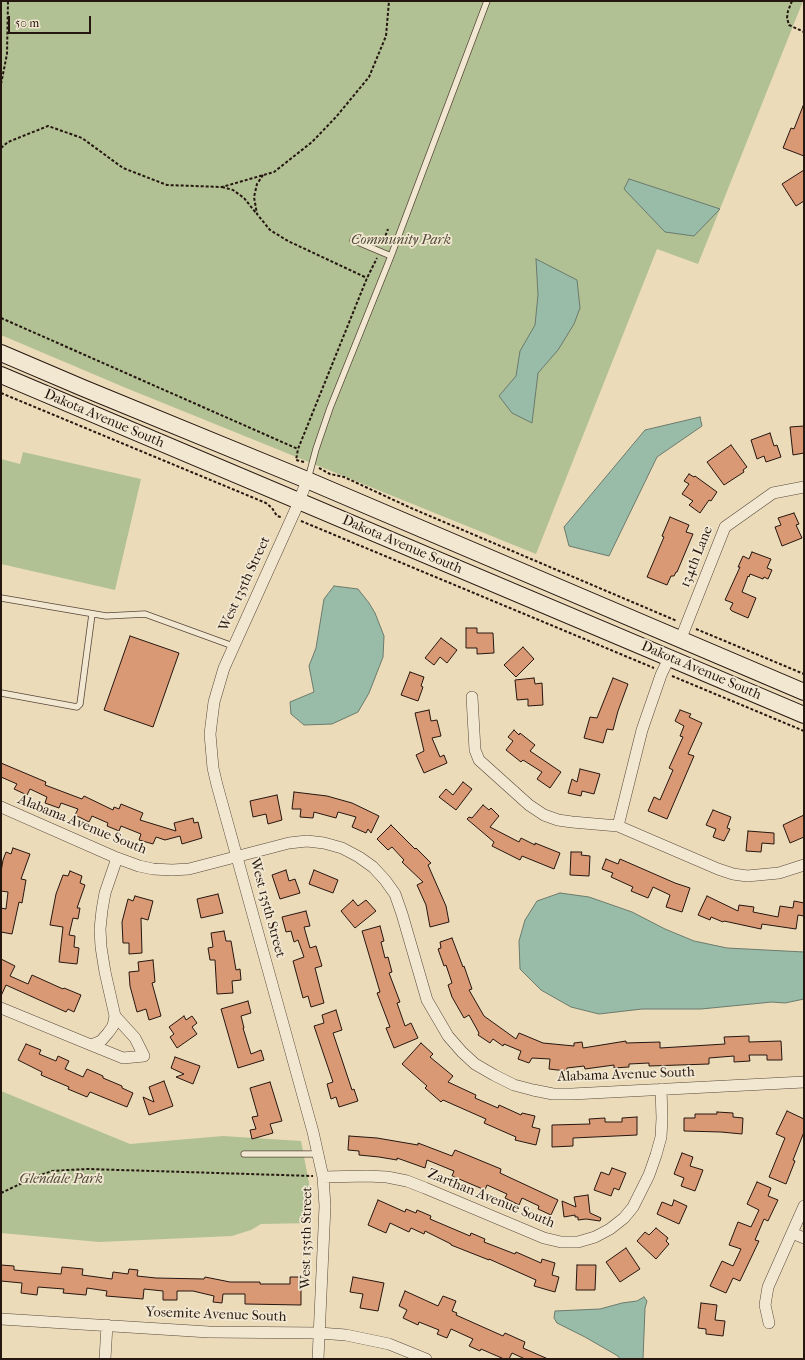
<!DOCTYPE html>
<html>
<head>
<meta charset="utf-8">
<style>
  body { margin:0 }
  #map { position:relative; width:805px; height:1360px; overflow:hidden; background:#ebdbb9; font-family:"IM FELL French Canon",serif }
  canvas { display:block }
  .frame { position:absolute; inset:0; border:2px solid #261610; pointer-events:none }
  .scale { position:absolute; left:8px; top:16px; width:83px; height:18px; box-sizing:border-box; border:2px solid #261610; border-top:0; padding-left:5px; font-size:12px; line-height:14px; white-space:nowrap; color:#261610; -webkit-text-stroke:3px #f2e8d2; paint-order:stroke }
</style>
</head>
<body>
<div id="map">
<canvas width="805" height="1360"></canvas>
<div class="frame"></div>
<div class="scale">50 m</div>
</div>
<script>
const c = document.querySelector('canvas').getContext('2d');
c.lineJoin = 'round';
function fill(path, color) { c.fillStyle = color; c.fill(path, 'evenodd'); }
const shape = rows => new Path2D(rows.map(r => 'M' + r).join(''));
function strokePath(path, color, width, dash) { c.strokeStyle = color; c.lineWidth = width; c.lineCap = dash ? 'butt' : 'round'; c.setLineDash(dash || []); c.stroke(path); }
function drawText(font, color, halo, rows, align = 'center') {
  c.font = font + ' "IM FELL French Canon",serif'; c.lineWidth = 3.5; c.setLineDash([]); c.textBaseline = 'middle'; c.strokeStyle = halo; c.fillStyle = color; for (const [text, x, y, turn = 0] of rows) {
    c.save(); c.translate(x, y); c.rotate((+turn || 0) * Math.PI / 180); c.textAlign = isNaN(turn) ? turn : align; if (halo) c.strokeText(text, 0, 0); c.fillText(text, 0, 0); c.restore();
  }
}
const green = shape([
  [1,1,803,1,698,264,657,249,536,554,126,388,1,335],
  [23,452,141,479,115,590,1,564,1,459,20,464],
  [1,1091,130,1144,223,1136,301,1141,309,1183,312,1223,261,1224,251,1230,232,1236,99,1242,1,1233]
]);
const water = shape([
  [629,179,687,198,720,209,694,236,665,232,624,189,629,179],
  [536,259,577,280,580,308,574,324,558,350,538,373,532,423,512,413,499,396,516,376,520,351,535,325,538,295,536,259],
  [700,417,702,426,657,457,609,556,569,546,564,527,645,430,700,417],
  [334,586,358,589,369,603,375,613,384,636,383,657,369,693,358,712,332,724,304,725,291,714,290,702,314,692,309,666,316,648,324,599,334,586],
  [560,893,589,897,632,912,665,929,694,941,727,948,804,952,804,999,785,1003,772,1002,701,1009,642,1009,599,1014,571,1007,541,990,520,969,519,941,525,920,537,901,560,893],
  [644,1297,647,1301,645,1308,643,1359,620,1359,618,1356,585,1337,557,1323,554,1318,555,1311,600,1309,622,1303,637,1301,644,1297]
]);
const building = shape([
  [803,106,804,106,804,156,783,148,791,128,794,129,803,106],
  [804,170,804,201,796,206,782,184,804,170],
  [804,426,804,453,793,455,790,427,804,426],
  [770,433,774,446,777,445,781,457,766,462,764,456,757,459,751,440,770,433],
  [731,445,747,467,743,470,744,472,724,485,707,462,731,445],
  [689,474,694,477,695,476,717,492,711,501,709,500,700,513,689,505,693,501,682,494,689,484,684,481,689,474],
  [794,513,799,524,796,525,802,538,782,546,775,527,781,525,778,518,794,513],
  [670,517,689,525,686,532,693,534,677,572,676,572,674,576,671,576,667,585,647,577,664,537,662,536,670,517],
  [752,552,771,559,767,568,772,570,768,579,764,577,763,579,750,574,749,577,748,576,742,592,756,598,748,618,732,611,730,609,733,603,725,600,740,567,738,567,743,556,749,559,752,552],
  [466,628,477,628,477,633,493,633,494,653,477,654,477,648,466,648,466,628],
  [130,636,179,653,153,727,104,710,130,636],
  [441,638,457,650,447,663,440,657,434,665,425,658,441,638],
  [523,647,534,659,516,677,504,665,523,647],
  [410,672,424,677,421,686,423,687,418,701,401,695,410,672],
  [534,678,535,684,542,683,543,705,528,706,528,699,517,700,515,680,534,678],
  [613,678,628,684,618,711,613,730,607,729,603,743,584,738,590,717,597,718,613,678],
  [429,710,431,721,437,720,441,736,432,738,440,757,444,755,447,763,424,773,416,755,424,751,415,713,429,710],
  [680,710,691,714,689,717,702,723,688,754,694,756,667,819,648,811,654,797,660,800,673,770,669,768,683,737,680,736,684,726,675,721,680,710],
  [514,730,519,735,520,733,535,745,530,751,561,772,550,788,537,779,542,772,523,760,521,762,506,750,513,741,508,737,514,730],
  [1,763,46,782,45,785,82,799,84,796,113,810,114,807,119,809,121,804,143,813,140,820,176,831,174,823,193,818,194,823,198,822,202,838,182,844,180,836,165,840,156,837,153,844,139,840,141,834,121,826,119,831,107,826,108,823,92,816,89,822,75,815,78,809,61,803,59,808,45,803,47,797,30,789,27,795,14,789,17,784,1,777,1,763],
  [580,769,600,774,594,794,582,791,581,796,568,793,572,779,577,782,580,769],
  [463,782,472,789,456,810,439,797,446,789,453,795,463,782],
  [294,792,327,796,352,803,379,816,371,833,368,829,366,833,352,827,356,817,338,812,336,818,314,812,313,818,300,817,301,809,292,809,294,792],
  [277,795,282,820,268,824,266,814,253,817,250,801,277,795],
  [483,805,489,810,491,808,499,816,490,827,519,842,521,838,535,845,535,843,560,853,554,869,522,856,520,860,492,846,494,842,467,819,469,817,472,818,483,805],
  [713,810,731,817,727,828,730,829,724,841,713,837,716,829,706,825,713,810],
  [804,815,804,837,790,843,783,825,804,815],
  [391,825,415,849,416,848,431,863,428,865,446,906,449,922,430,927,426,905,417,885,423,882,402,862,404,860,392,847,388,850,377,839,391,825],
  [748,831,774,833,774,844,762,843,761,852,746,851,748,831],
  [13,848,30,854,21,879,26,880,22,903,19,902,12,934,1,932,1,908,6,909,8,892,1,891,1,872,3,860,6,852,11,854,13,848],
  [571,852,582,852,581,855,590,856,589,876,570,875,571,852],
  [606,859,618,864,620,859,675,883,690,888,682,912,666,907,670,895,653,887,648,898,631,891,633,887,611,877,613,873,602,869,606,859],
  [286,870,289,881,295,879,300,893,280,899,272,875,286,870],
  [314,870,338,880,333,893,309,884,314,870],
  [70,871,82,876,80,883,85,885,77,908,80,908,78,919,73,918,69,935,75,936,74,947,79,948,77,964,59,962,63,927,50,925,56,894,63,875,68,876,70,871],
  [218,894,223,913,201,918,197,899,218,894],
  [135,896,153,901,148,920,141,918,142,953,129,954,129,943,123,943,122,922,128,899,133,901,135,896],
  [707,896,738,911,739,905,754,907,753,912,778,917,780,906,793,908,794,901,804,903,804,916,798,915,796,929,762,924,761,929,724,921,723,922,711,917,710,920,698,915,707,896],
  [353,900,358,906,366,900,376,911,355,928,341,911,353,900],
  [306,911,310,926,304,927,310,948,316,946,322,966,315,968,324,1003,311,1007,308,996,303,998,293,961,304,957,298,940,294,942,291,931,286,932,282,917,306,911],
  [380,926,384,941,381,942,385,958,388,957,392,972,389,973,400,1002,397,1003,405,1026,411,1023,418,1038,394,1048,386,1028,390,1027,377,993,380,992,362,931,380,926],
  [224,931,226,941,231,941,236,970,240,969,241,980,232,981,233,993,217,994,215,960,210,960,208,948,213,947,211,933,224,931],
  [452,938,463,967,464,966,472,989,469,990,484,1016,516,1039,519,1033,543,1043,574,1046,574,1043,582,1042,583,1048,626,1041,626,1043,660,1042,660,1048,725,1044,724,1037,749,1036,749,1042,781,1041,782,1060,767,1060,767,1055,749,1055,750,1061,734,1062,734,1056,709,1058,709,1064,649,1066,649,1063,629,1064,629,1067,614,1068,614,1065,585,1069,584,1066,567,1068,566,1071,549,1069,550,1059,532,1058,529,1063,518,1059,521,1051,504,1044,503,1046,493,1039,490,1043,478,1035,479,1033,469,1015,464,1018,452,997,448,985,452,983,446,965,444,966,438,949,441,948,440,942,452,938],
  [1,959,15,966,10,976,28,984,32,975,63,989,64,988,81,995,74,1012,68,1009,66,1012,6,985,1,996,1,959],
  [153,960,155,982,152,983,161,1016,149,1020,146,1009,137,1012,130,986,129,972,139,971,138,962,153,960],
  [248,1001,251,1013,241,1016,244,1028,243,1028,251,1054,261,1050,264,1060,238,1068,221,1009,248,1001],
  [336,1010,342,1030,333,1033,352,1090,354,1089,358,1101,339,1107,336,1097,331,1099,327,1084,333,1082,314,1026,324,1023,322,1015,336,1010],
  [184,1016,186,1020,192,1016,197,1023,192,1027,197,1034,177,1048,170,1037,174,1034,169,1027,184,1016],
  [421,1043,433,1054,430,1057,453,1076,448,1082,476,1095,475,1098,498,1108,499,1105,521,1115,522,1113,535,1116,532,1127,540,1129,536,1145,515,1140,516,1137,484,1123,486,1119,443,1100,441,1102,425,1088,427,1086,402,1064,421,1043],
  [26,1044,41,1050,39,1054,56,1061,58,1056,69,1061,65,1069,83,1077,87,1069,103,1076,103,1078,122,1086,122,1088,133,1093,127,1107,90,1092,87,1097,68,1089,69,1087,41,1075,42,1072,18,1060,26,1044],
  [175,1057,200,1066,193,1084,176,1077,184,1074,171,1068,175,1057],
  [164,1081,173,1106,149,1115,143,1097,154,1102,149,1087,164,1081],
  [270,1082,282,1121,270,1124,273,1133,252,1139,250,1130,256,1129,252,1117,258,1116,250,1088,270,1082],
  [787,1111,804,1119,804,1132,793,1160,795,1161,786,1184,769,1177,785,1138,776,1134,787,1111],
  [717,1112,733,1113,733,1117,743,1118,742,1134,721,1132,684,1131,684,1118,695,1118,695,1114,717,1114,717,1112],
  [637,1117,637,1135,573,1138,573,1146,552,1147,552,1125,590,1124,589,1119,605,1118,605,1122,622,1122,622,1118,637,1117],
  [349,1136,377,1138,418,1145,418,1143,452,1156,455,1150,501,1169,500,1173,558,1200,551,1215,538,1209,539,1206,522,1198,519,1205,505,1198,507,1194,487,1185,485,1190,452,1176,454,1171,427,1160,425,1168,397,1158,397,1160,379,1157,359,1155,359,1151,348,1150,349,1136],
  [682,1153,693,1157,690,1166,703,1170,695,1191,681,1186,684,1178,674,1174,682,1153],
  [612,1168,626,1173,619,1190,614,1188,611,1196,594,1190,601,1172,609,1175,612,1168],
  [757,1182,771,1188,768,1196,778,1200,768,1221,764,1219,755,1240,759,1241,740,1281,733,1278,726,1293,710,1286,722,1261,733,1266,741,1249,729,1245,738,1222,751,1227,759,1210,747,1204,757,1182],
  [588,1195,590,1213,601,1218,600,1221,586,1219,578,1220,578,1217,575,1217,575,1215,564,1217,562,1201,576,1207,574,1197,588,1195],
  [378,1200,405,1212,406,1209,416,1213,417,1210,431,1216,430,1219,470,1236,471,1233,485,1239,484,1242,515,1254,516,1252,541,1263,542,1259,555,1263,552,1275,559,1277,555,1292,534,1286,536,1280,489,1259,489,1260,451,1245,451,1244,425,1231,424,1234,411,1228,409,1232,390,1223,386,1233,368,1225,378,1200],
  [674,1200,687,1206,679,1224,657,1214,662,1202,672,1206,674,1200],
  [656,1228,668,1238,666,1241,669,1244,656,1259,637,1241,645,1232,649,1235,656,1228],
  [626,1248,640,1269,620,1282,606,1262,626,1248],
  [1,1265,14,1266,14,1270,61,1274,62,1267,83,1269,82,1275,112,1279,113,1272,128,1274,129,1269,138,1270,137,1276,156,1278,204,1279,205,1277,230,1282,260,1282,260,1284,290,1284,290,1277,301,1277,301,1305,245,1304,245,1294,223,1294,222,1303,213,1302,214,1296,193,1291,177,1291,177,1300,163,1300,163,1291,144,1289,143,1299,106,1296,107,1291,87,1288,86,1295,63,1293,64,1289,38,1287,37,1295,21,1293,22,1283,1,1281,1,1265],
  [577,1265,596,1265,595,1290,576,1290,577,1265],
  [353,1277,384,1283,378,1311,360,1308,363,1294,350,1292,353,1277],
  [405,1291,438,1306,443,1296,456,1301,452,1311,457,1313,456,1315,503,1336,505,1333,525,1342,523,1348,548,1359,525,1359,512,1353,509,1359,504,1359,481,1349,480,1351,469,1346,473,1339,451,1329,447,1338,437,1334,439,1330,419,1322,418,1325,403,1318,407,1310,399,1306,405,1291],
  [701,1303,717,1305,715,1320,725,1321,723,1336,706,1334,706,1329,698,1328,701,1303]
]);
const path = shape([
  [792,1,788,11,787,18,789,25,804,32],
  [1,84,7,54,8,1],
  [1,148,8,142,48,126,82,138,123,168,167,185,222,187,274,172,312,142,336,117,369,77,386,36,389,1],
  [263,175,257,184,254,197,257,214,270,230,288,241,367,278],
  [222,187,233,190,244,198,256,213],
  [382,245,388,229],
  [1,318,298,449],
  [1,393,266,503,272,508,277,516,281,517],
  [304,462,296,460,298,449,367,278,377,258],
  [319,468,330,474,344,477,411,508,677,621],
  [301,521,654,668],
  [696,629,804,674],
  [672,676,804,731],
  [1,1193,35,1177,52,1171,68,1170,88,1169,313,1176]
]);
const service = shape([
  [391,256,487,1],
  [308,479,316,449,330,408,391,256,353,240],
  [1,598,106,616,145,614,233,646],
  [1,693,77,707,80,704,92,614],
  [244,1154,318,1154]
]);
const minor = shape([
  [307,480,299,502,224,668,214,702,210,734,213,768,217,785,313,1132,323,1177,325,1206,318,1359],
  [681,638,725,527,773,493,804,487],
  [472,697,475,750,479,760,529,805,544,815,558,820,572,822,618,826,718,869,733,874,747,876,779,873,804,865],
  [1,807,117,858,139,866,153,869,172,870,189,869,289,843,307,841,324,843,342,848,359,857,373,867,385,880,395,894,402,914,427,1000,448,1036,462,1052,475,1064,494,1075,514,1085,533,1090,553,1094,572,1094,804,1082],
  [618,826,642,730,661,675,669,658],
  [1,1008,91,1045,101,1041,108,1033,113,1026,115,1016,105,972,101,947,100,929,102,910,105,893,117,858],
  [91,1045,123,1058,144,1056,135,1038,115,1016],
  [323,1177,367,1176,387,1177,407,1181,425,1188,544,1238,561,1242,578,1242,595,1237,610,1229,624,1218,633,1207,649,1175,656,1155,661,1137,662,1118,661,1089],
  [792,1233,804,1238],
  [1,1319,209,1332,319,1333,346,1335,389,1344,426,1359],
  [769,1323,765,1305,768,1287,804,1206],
  [105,1359,107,1325]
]);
const secondary = shape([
  [1,353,83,388,307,480,804,692],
  [1,375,804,715]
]);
const parkNames = [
  ["Community Park",401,241],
  ["Glendale Park",61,1180]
];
const streetNames = [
  ["Dakota Avenue South",104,419,23],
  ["Dakota Avenue South",402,545,23],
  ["134th Lane",697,557,-68],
  ["West 135th Street",245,584,-65],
  ["Dakota Avenue South",701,671,23],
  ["Alabama Avenue South",82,825,22],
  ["West 135th Street",267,908,75],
  ["Alabama Avenue South",626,1075,-2],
  ["Zarthan Avenue South",491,1199,22],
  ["West 135th Street",307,1238,-89],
  ["Yosemite Avenue South",216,1315,2]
];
fill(green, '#b1c194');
fill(water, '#99bca9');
strokePath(water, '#6b7a6c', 1);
fill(building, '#d89974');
strokePath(building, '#261610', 1);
strokePath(service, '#57473a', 7);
strokePath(minor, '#57473a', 12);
strokePath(secondary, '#261610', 18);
strokePath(path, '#261610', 2, [3, 2]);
strokePath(service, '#f2e8d2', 5.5);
strokePath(minor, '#f2e8d2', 11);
strokePath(secondary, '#f2e8d2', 16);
drawText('italic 14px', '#504938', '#f2e8d2', parkNames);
drawText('14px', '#261610', '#f2e8d2', streetNames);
</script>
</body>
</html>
